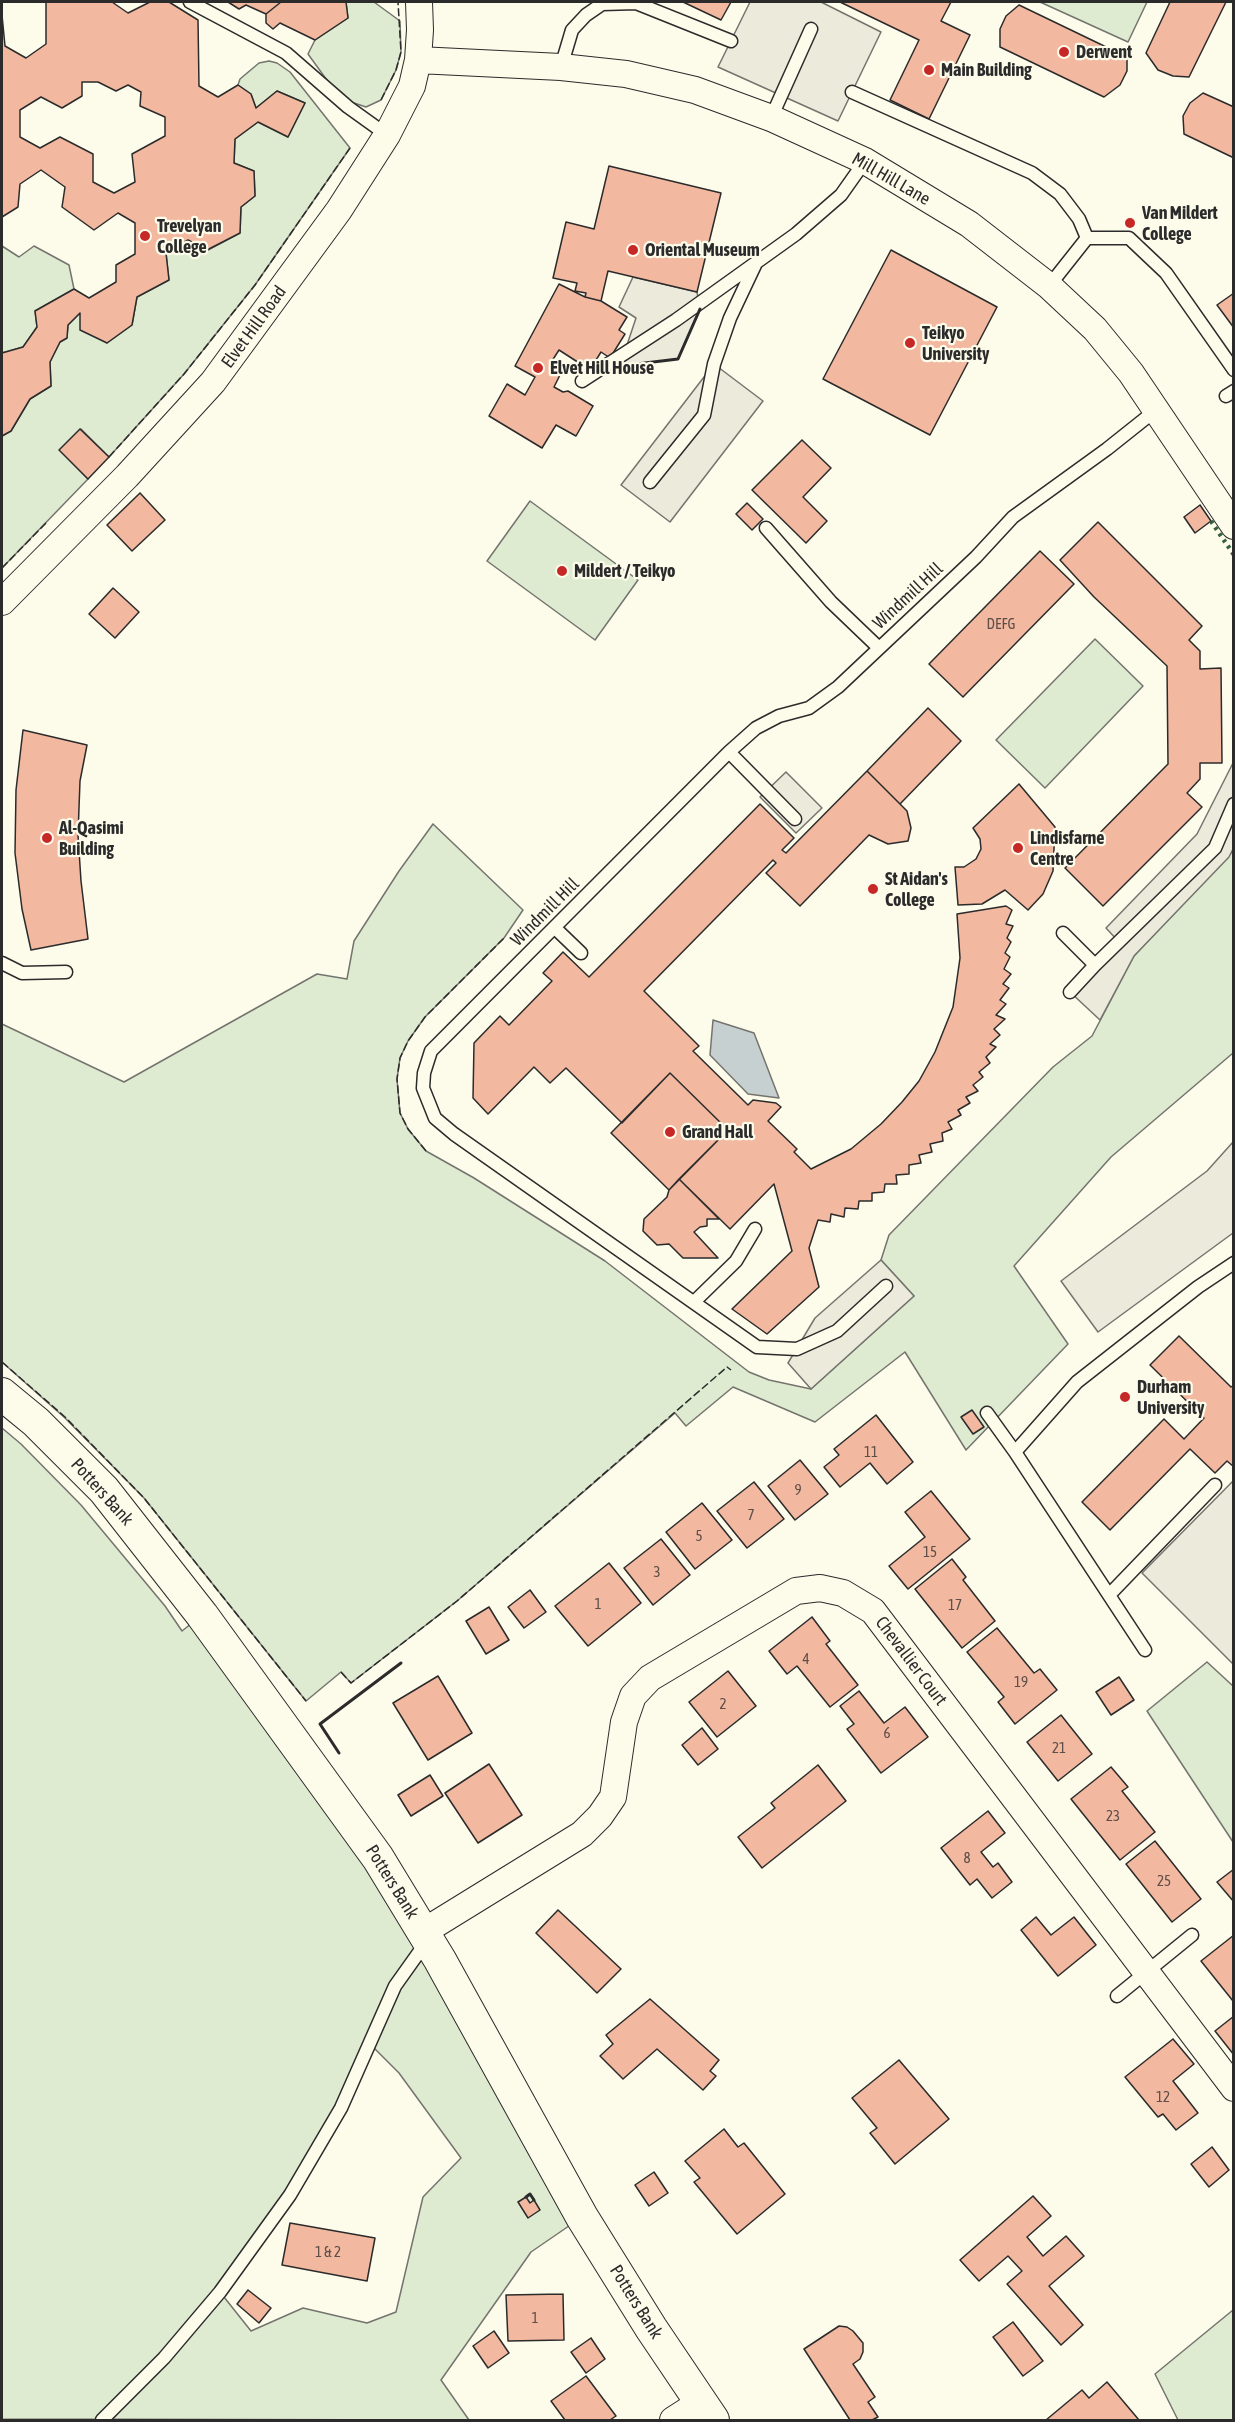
<!DOCTYPE html>
<html>
<head>
<meta charset="utf-8">
<style>
  body { margin:0 }
  #map { position:relative; width:1235px; height:2422px; overflow:hidden; background:#fdfbea; font-family:"Asap Condensed",sans-serif }
  canvas { display:block }
  .frame { position:absolute; inset:0; border:3px solid #2b2b2b; pointer-events:none }
</style>
</head>
<body>
<div id="map">
<canvas width="1235" height="2422"></canvas>
<div class="frame"></div>
</div>
<script>
const c = document.querySelector('canvas').getContext('2d');
c.lineJoin = 'round';
function fill(path, color) { c.fillStyle = color; c.fill(path, 'evenodd'); }
const shape = rows => new Path2D(rows.map(r => 'M' + r).join(''));
function strokePath(path, color, width, dash) { c.strokeStyle = color; c.lineWidth = width; c.lineCap = dash ? 'butt' : 'round'; c.setLineDash(dash || []); c.stroke(path); }
function drawText(font, color, halo, rows, align = 'center') {
  c.font = font + ' "Asap Condensed",sans-serif'; c.lineWidth = 4.5; c.setLineDash([]); c.textBaseline = 'middle'; c.strokeStyle = halo; c.fillStyle = color; for (const [text, x, y, turn = 0] of rows) {
    c.save(); c.translate(x, y); c.rotate((+turn || 0) * Math.PI / 180); c.textAlign = isNaN(turn) ? turn : align; if (halo) c.strokeText(text, 0, 0); c.fillText(text, 0, 0); c.restore();
  }
}
const green = shape([
  [346,2,374,2,400,21,401,52,396,70,381,100,366,107,348,101,329,83,308,54,315,40,348,18,346,2],
  [1040,2,1147,2,1128,42,1040,2],
  [269,61,277,63,290,72,350,148,255,285,184,374,109,457,81,429,60,450,88,479,2,568,2,436,11,431,30,399,51,386,50,362,60,342,67,338,68,325,80,313,107,343,132,325,137,297,169,280,166,253,188,240,208,250,240,233,241,207,255,196,254,171,234,163,235,139,258,122,288,137,305,103,277,91,256,108,251,94,238,85,240,79,259,63,269,61],
  [2,246,19,257,34,246,69,265,74,289,35,311,37,327,23,347,2,353,2,246],
  [530,501,638,580,595,640,487,561,530,501],
  [1095,639,1143,686,1045,788,996,740,1095,639],
  [433,824,523,910,504,938,425,1017,408,1041,400,1058,397,1079,400,1113,408,1129,426,1151,474,1178,605,1261,749,1372,769,1380,811,1389,914,1296,881,1260,889,1235,1053,1067,1092,1036,1134,956,1233,851,1233,1053,1111,1157,1014,1266,1068,1344,966,1450,905,1352,815,1422,733,1387,686,1426,675,1413,457,1601,351,1683,341,1672,306,1701,144,1498,65,1418,2,1362,2,1024,124,1082,317,974,347,979,354,941,399,871,433,824],
  [2,1428,21,1444,81,1505,165,1606,182,1631,202,1615,336,1798,582,2217,531,2252,441,2380,469,2420,2,2419,2,1428],
  [371,2045,399,2073,461,2158,423,2197,396,2312,367,2323,303,2308,251,2331,220,2292,341,2108,371,2045],
  [1207,1662,1233,1686,1233,1842,1147,1711,1207,1662],
  [1233,2310,1233,2420,1178,2420,1155,2374,1233,2310]
]);
const parking = shape([
  [750,2,821,2,881,32,838,121,718,67,750,2],
  [633,277,697,292,700,309,678,359,620,366,636,318,619,307,633,277],
  [714,364,763,401,670,522,621,485,714,364],
  [1233,763,1234,847,1229,857,1134,956,1100,1020,1070,992,1119,942,1106,928,1197,834,1233,763],
  [786,772,822,808,796,833,760,797,786,772],
  [1233,1142,1233,1233,1098,1332,1061,1281,1207,1171,1233,1142],
  [881,1260,914,1296,811,1389,788,1363,815,1318,881,1260],
  [1233,1481,1234,1482,1233,1664,1142,1573,1233,1481]
]);
const water = shape([
  [713,1020,754,1033,779,1098,748,1094,710,1055,713,1020]
]);
const building = shape([
  [46,2,112,2,128,13,150,2,169,2,198,20,199,86,218,97,238,85,251,94,256,108,277,91,305,103,288,137,258,122,235,139,234,163,254,171,255,196,241,207,240,233,207,250,188,240,166,253,169,280,137,297,132,325,107,343,80,330,80,313,68,325,67,338,60,342,50,362,51,386,30,399,11,431,2,436,2,353,23,347,37,327,35,311,74,289,89,298,116,282,116,265,135,254,135,223,118,213,94,230,62,207,65,187,41,170,20,184,18,207,2,217,2,15,5,46,26,58,46,44,46,2],
  [82,82,98,82,116,91,128,85,141,92,140,106,165,117,165,136,132,154,135,182,114,193,93,182,93,154,60,137,40,148,20,137,20,110,41,97,62,108,82,96,82,82],
  [228,2,281,2,266,14,246,5,239,9,228,2],
  [281,2,346,2,348,18,315,40,280,23,273,29,266,23,266,14,281,2],
  [683,2,731,2,721,20,683,2],
  [840,2,951,2,941,21,970,35,929,119,890,100,919,40,840,2],
  [1170,2,1226,2,1189,77,1173,76,1158,70,1146,53,1170,2],
  [1019,5,1127,57,1127,71,1120,85,1104,97,1000,47,1000,29,1006,16,1019,5],
  [1203,93,1234,107,1234,158,1184,134,1183,116,1190,103,1203,93],
  [609,166,721,193,697,292,608,271,601,301,585,297,586,293,575,291,577,283,553,278,566,222,594,229,609,166],
  [891,250,997,307,930,435,823,379,891,250],
  [559,284,585,297,601,301,627,317,619,330,625,334,610,358,601,352,590,370,559,350,550,364,562,371,554,387,563,392,568,391,593,406,576,436,556,425,542,448,489,416,507,384,525,395,535,377,515,366,559,284],
  [1234,293,1234,328,1217,305,1234,293],
  [80,429,109,457,88,479,59,450,80,429],
  [802,440,831,468,803,497,827,521,806,543,752,490,802,440],
  [140,493,165,520,132,551,107,525,140,493],
  [747,503,763,519,752,530,736,514,747,503],
  [1200,505,1211,521,1195,533,1184,517,1200,505],
  [1098,522,1202,626,1189,640,1200,651,1200,669,1221,668,1222,763,1200,763,1200,779,1187,793,1202,807,1103,906,1065,868,1168,764,1167,666,1094,597,1060,560,1098,522],
  [1040,551,1074,584,963,697,929,664,1040,551],
  [113,588,139,612,115,638,89,614,113,588],
  [928,708,961,741,900,804,867,771,928,708],
  [23,730,87,745,80,781,78,835,81,881,88,939,31,950,22,909,15,853,16,790,23,730],
  [867,771,907,811,911,828,908,841,888,844,869,835,800,906,766,873,776,863,773,860,644,991,699,1046,693,1051,748,1105,753,1100,776,1103,781,1107,768,1121,797,1149,794,1152,811,1169,851,1149,881,1124,902,1102,919,1081,935,1052,953,1007,960,958,957,914,1006,906,1012,910,1006,924,1013,926,1007,938,1011,942,1005,953,1010,957,1004,969,1011,974,1003,984,1009,988,1000,1000,1006,1004,996,1015,1005,1019,994,1029,1000,1035,990,1044,996,1047,986,1057,990,1063,979,1072,983,1077,973,1085,978,1091,966,1097,970,1103,958,1110,961,1115,948,1122,952,1129,942,1133,943,1141,930,1144,932,1152,919,1155,921,1163,909,1165,909,1174,896,1175,897,1184,885,1184,884,1192,872,1193,872,1201,859,1201,858,1209,845,1208,844,1217,831,1214,830,1222,818,1220,809,1248,819,1287,767,1334,732,1309,792,1251,774,1184,730,1229,679,1179,728,1130,670,1073,622,1123,566,1068,550,1083,534,1067,488,1114,473,1098,474,1043,500,1016,509,1025,552,981,543,973,563,952,589,977,760,804,794,838,782,850,786,853,867,771],
  [1019,784,1055,827,1053,871,1043,894,1028,910,1005,890,982,904,958,905,955,867,964,867,976,859,981,849,980,839,973,828,1019,784],
  [670,1073,728,1130,669,1190,611,1133,670,1073],
  [679,1179,719,1219,707,1219,707,1226,700,1227,694,1232,718,1258,683,1258,669,1244,657,1245,643,1231,644,1219,667,1197,669,1190,679,1179],
  [1179,1336,1231,1387,1234,1385,1234,1467,1227,1461,1215,1473,1190,1449,1110,1530,1082,1502,1164,1419,1184,1439,1204,1418,1150,1365,1179,1336],
  [972,1410,984,1427,973,1434,961,1417,972,1410],
  [876,1415,913,1462,887,1484,870,1463,840,1487,824,1467,839,1455,834,1449,876,1415],
  [800,1460,828,1494,795,1520,768,1486,800,1460],
  [754,1482,784,1519,747,1548,717,1511,754,1482],
  [931,1491,970,1539,908,1589,889,1566,925,1537,905,1512,931,1491],
  [702,1503,732,1540,695,1569,666,1532,702,1503],
  [661,1539,690,1575,653,1605,624,1568,661,1539],
  [952,1559,966,1577,963,1580,995,1621,962,1648,915,1589,952,1559],
  [609,1563,641,1603,588,1646,555,1606,609,1563],
  [530,1590,546,1612,524,1628,508,1607,530,1590],
  [489,1607,509,1640,486,1654,466,1621,489,1607],
  [812,1617,830,1641,826,1644,858,1685,830,1707,797,1666,787,1674,769,1651,812,1617],
  [997,1628,1034,1673,1040,1669,1057,1690,1015,1724,998,1702,1004,1697,967,1652,997,1628],
  [728,1671,756,1706,717,1737,689,1702,728,1671],
  [438,1676,472,1733,428,1760,393,1703,438,1676],
  [1119,1677,1134,1700,1111,1715,1096,1692,1119,1677],
  [859,1691,884,1723,905,1707,928,1737,881,1773,847,1729,854,1724,840,1706,859,1691],
  [1061,1715,1092,1754,1058,1781,1027,1742,1061,1715],
  [702,1728,718,1749,698,1765,682,1745,702,1728],
  [489,1764,522,1815,478,1843,445,1793,489,1764],
  [818,1765,846,1801,762,1868,738,1837,775,1808,771,1803,818,1765],
  [1111,1767,1128,1787,1122,1791,1155,1832,1120,1860,1071,1799,1111,1767],
  [430,1775,443,1796,411,1816,398,1795,430,1775],
  [988,1811,1005,1833,981,1852,993,1867,998,1863,1012,1882,992,1898,977,1879,970,1885,941,1848,988,1811],
  [1155,1841,1201,1899,1172,1922,1126,1864,1155,1841],
  [1234,1869,1234,1902,1217,1882,1234,1869],
  [558,1910,621,1969,597,1993,536,1933,558,1910],
  [1036,1917,1051,1935,1074,1917,1096,1945,1058,1976,1021,1930,1036,1917],
  [1234,1935,1234,2001,1233,2001,1201,1961,1234,1935],
  [650,1999,719,2060,710,2071,716,2076,703,2090,657,2049,623,2079,600,2056,613,2044,606,2035,650,1999],
  [1234,2016,1234,2055,1215,2031,1234,2016],
  [1173,2039,1194,2064,1173,2081,1198,2113,1176,2130,1163,2114,1158,2117,1125,2077,1173,2039],
  [899,2060,949,2119,895,2164,870,2133,877,2128,852,2098,899,2060],
  [724,2129,738,2147,744,2143,785,2194,737,2234,694,2182,700,2178,685,2161,724,2129],
  [1212,2147,1229,2170,1209,2187,1191,2164,1212,2147],
  [654,2172,668,2193,649,2206,635,2185,654,2172],
  [1033,2196,1051,2216,1027,2237,1043,2256,1066,2236,1084,2256,1049,2286,1083,2325,1061,2345,1007,2284,1022,2271,1008,2256,979,2281,960,2260,1033,2196],
  [526,2197,530,2203,534,2200,540,2210,528,2218,518,2202,526,2197],
  [290,2223,375,2238,367,2281,282,2265,290,2223],
  [248,2290,271,2308,259,2323,237,2304,248,2290],
  [563,2294,564,2340,508,2341,506,2295,563,2294],
  [1013,2322,1043,2361,1023,2376,993,2337,1013,2322],
  [839,2326,847,2327,853,2331,863,2343,863,2352,860,2359,853,2364,875,2397,868,2402,878,2417,872,2420,850,2420,804,2349,839,2326],
  [494,2331,509,2353,488,2368,473,2346,494,2331],
  [591,2338,605,2359,586,2373,571,2352,591,2338],
  [586,2376,616,2416,610,2420,565,2420,551,2401,586,2376],
  [1107,2382,1139,2420,1046,2420,1082,2390,1089,2398,1107,2382]
]);
const service = shape([
  [190,2,286,53,348,107,387,135],
  [561,67,572,30,586,15,602,4,636,3,731,41],
  [852,92,1032,173,1060,194,1079,219,1087,238,1049,286],
  [771,118,811,29],
  [1087,238,1129,238,1166,273,1234,370],
  [582,381,676,320,796,234,841,195,865,161],
  [1226,396,1234,391],
  [650,482,704,415,714,364,730,318,756,263],
  [766,528,831,602,879,648],
  [729,752,795,819],
  [555,928,581,953],
  [1063,933,1095,965,1215,848,1234,804],
  [2,963,22,973,66,972],
  [1070,992,1095,965],
  [886,1286,837,1331,797,1349,757,1347,454,1134,435,1118,423,1088,424,1073,431,1051,729,752,756,728,779,716,809,708,838,687,976,557,1013,517,1107,449,1156,410],
  [694,1302,736,1261,755,1229],
  [987,1413,1015,1452],
  [1110,1594,1215,1485],
  [1145,1650,1015,1452,1077,1382,1198,1287,1234,1263],
  [1117,1996,1192,1935],
  [102,2420,164,2358,220,2292,290,2195,341,2108,395,1986,427,1941]
]);
const minor = shape([
  [418,60,561,67,626,74,695,90,771,118,865,161,969,224,1049,286,1095,329,1131,373,1234,526],
  [2,602,127,476,213,382,339,210,387,135,412,86,418,60,420,30,419,2],
  [423,1932,582,1834,600,1816,613,1797,624,1722,633,1696,650,1678,796,1591,820,1588,843,1593,873,1611,1234,2088],
  [673,2420,701,2402]
]);
const tertiary = shape([
  [2,1394,36,1422,104,1490,202,1615,378,1858,440,1960,582,2217,651,2328,713,2420]
]);
const hedge = shape([
  [1211,521,1234,555]
]);
const fence = shape([
  [381,100,396,70,401,52,398,2],
  [109,457,184,374,255,285,350,148],
  [2,568,46,523],
  [426,1151,408,1129,400,1113,397,1079,400,1058,408,1041,425,1017,504,938],
  [2,1362,65,1417,144,1498,306,1701],
  [341,1672,351,1683,457,1601,727,1367,731,1370]
]);
const wall = shape([
  [620,366,678,359,700,309],
  [339,1753,320,1724,401,1663],
  [526,2197,530,2194,534,2200]
]);
const markers = [
  [1064,52,6,"#c62828"],
  [929,70,6,"#c62828"],
  [1130,223,6,"#c62828"],
  [145,236,6,"#c62828"],
  [633,250,6,"#c62828"],
  [910,343,6,"#c62828"],
  [538,368,6,"#c62828"],
  [562,571,6,"#c62828"],
  [47,838,6,"#c62828"],
  [1018,848,6,"#c62828"],
  [873,889,6,"#c62828"],
  [670,1132,6,"#c62828"],
  [1125,1397,6,"#c62828"]
];
const numberNames = [
  ["DEFG",1001,624],
  ["11",871,1452],
  ["9",798,1490],
  ["7",751,1515],
  ["5",699,1536],
  ["15",930,1552],
  ["3",657,1572],
  ["1",598,1604],
  ["17",955,1605],
  ["4",806,1659],
  ["19",1021,1682],
  ["2",723,1704],
  ["6",887,1733],
  ["21",1059,1748],
  ["23",1113,1816],
  ["8",967,1858],
  ["25",1164,1881],
  ["12",1163,2097],
  ["1 & 2",328,2252],
  ["1",535,2318]
];
const poiNames = [
  ["Derwent",1076,52],
  ["Main Building",941,70],
  ["Van Mildert",1142,213],
  ["College",1142,234],
  ["Trevelyan",157,226],
  ["College",157,247],
  ["Oriental Museum",645,250],
  ["Teikyo",922,333],
  ["University",922,354],
  ["Elvet Hill House",550,368],
  ["Mildert / Teikyo",574,571],
  ["Al-Qasimi",59,828],
  ["Building",59,849],
  ["Lindisfarne",1030,838],
  ["Centre",1030,859],
  ["St Aidan's",885,879],
  ["College",885,900],
  ["Grand Hall",682,1132],
  ["Durham",1137,1387],
  ["University",1137,1408]
];
const streetNames = [
  ["Mill Hill Lane",891,179,30],
  ["Elvet Hill Road",254,327,-54],
  ["Windmill Hill",908,596,-43],
  ["Windmill Hill",545,912,-45],
  ["Potters Bank",102,1492,48],
  ["Chevallier Court",911,1661,53],
  ["Potters Bank",392,1882,58],
  ["Potters Bank",636,2302,58]
];
fill(green, '#deebd1');
strokePath(green, '#74746e', 1.5);
fill(parking, '#eceadb');
strokePath(parking, '#74746e', 1.5);
fill(water, '#c7d0d0');
strokePath(water, '#74746e', 1.5);
fill(building, '#f2b8a0');
strokePath(building, '#2b2b2b', 1.5);
strokePath(service, '#2b2b2b', 15);
strokePath(minor, '#2b2b2b', 28);
strokePath(tertiary, '#2b2b2b', 34);
strokePath(service, '#fdfbea', 12);
strokePath(minor, '#fdfbea', 26);
strokePath(tertiary, '#fdfbea', 32);
strokePath(hedge, '#34623c', 4.5, [3, 4.5]);
strokePath(fence, '#2b2b2b', 1.5, [8, 3]);
strokePath(wall, '#2b2b2b', 3);
for (const [x, y, r, color] of markers) { const dot = new Path2D(); dot.arc(x, y, r, 0, 2 * Math.PI); c.fillStyle = color; c.fill(dot); strokePath(dot, '#fdfbea', 2); }
drawText('15px', '#5d4e48', null, numberNames);
drawText('bold 18px', '#2b2b2b', '#fdfbea', poiNames, 'left');
drawText('18px', '#2b2b2b', '#fdfbea', streetNames);
</script>
</body>
</html>
